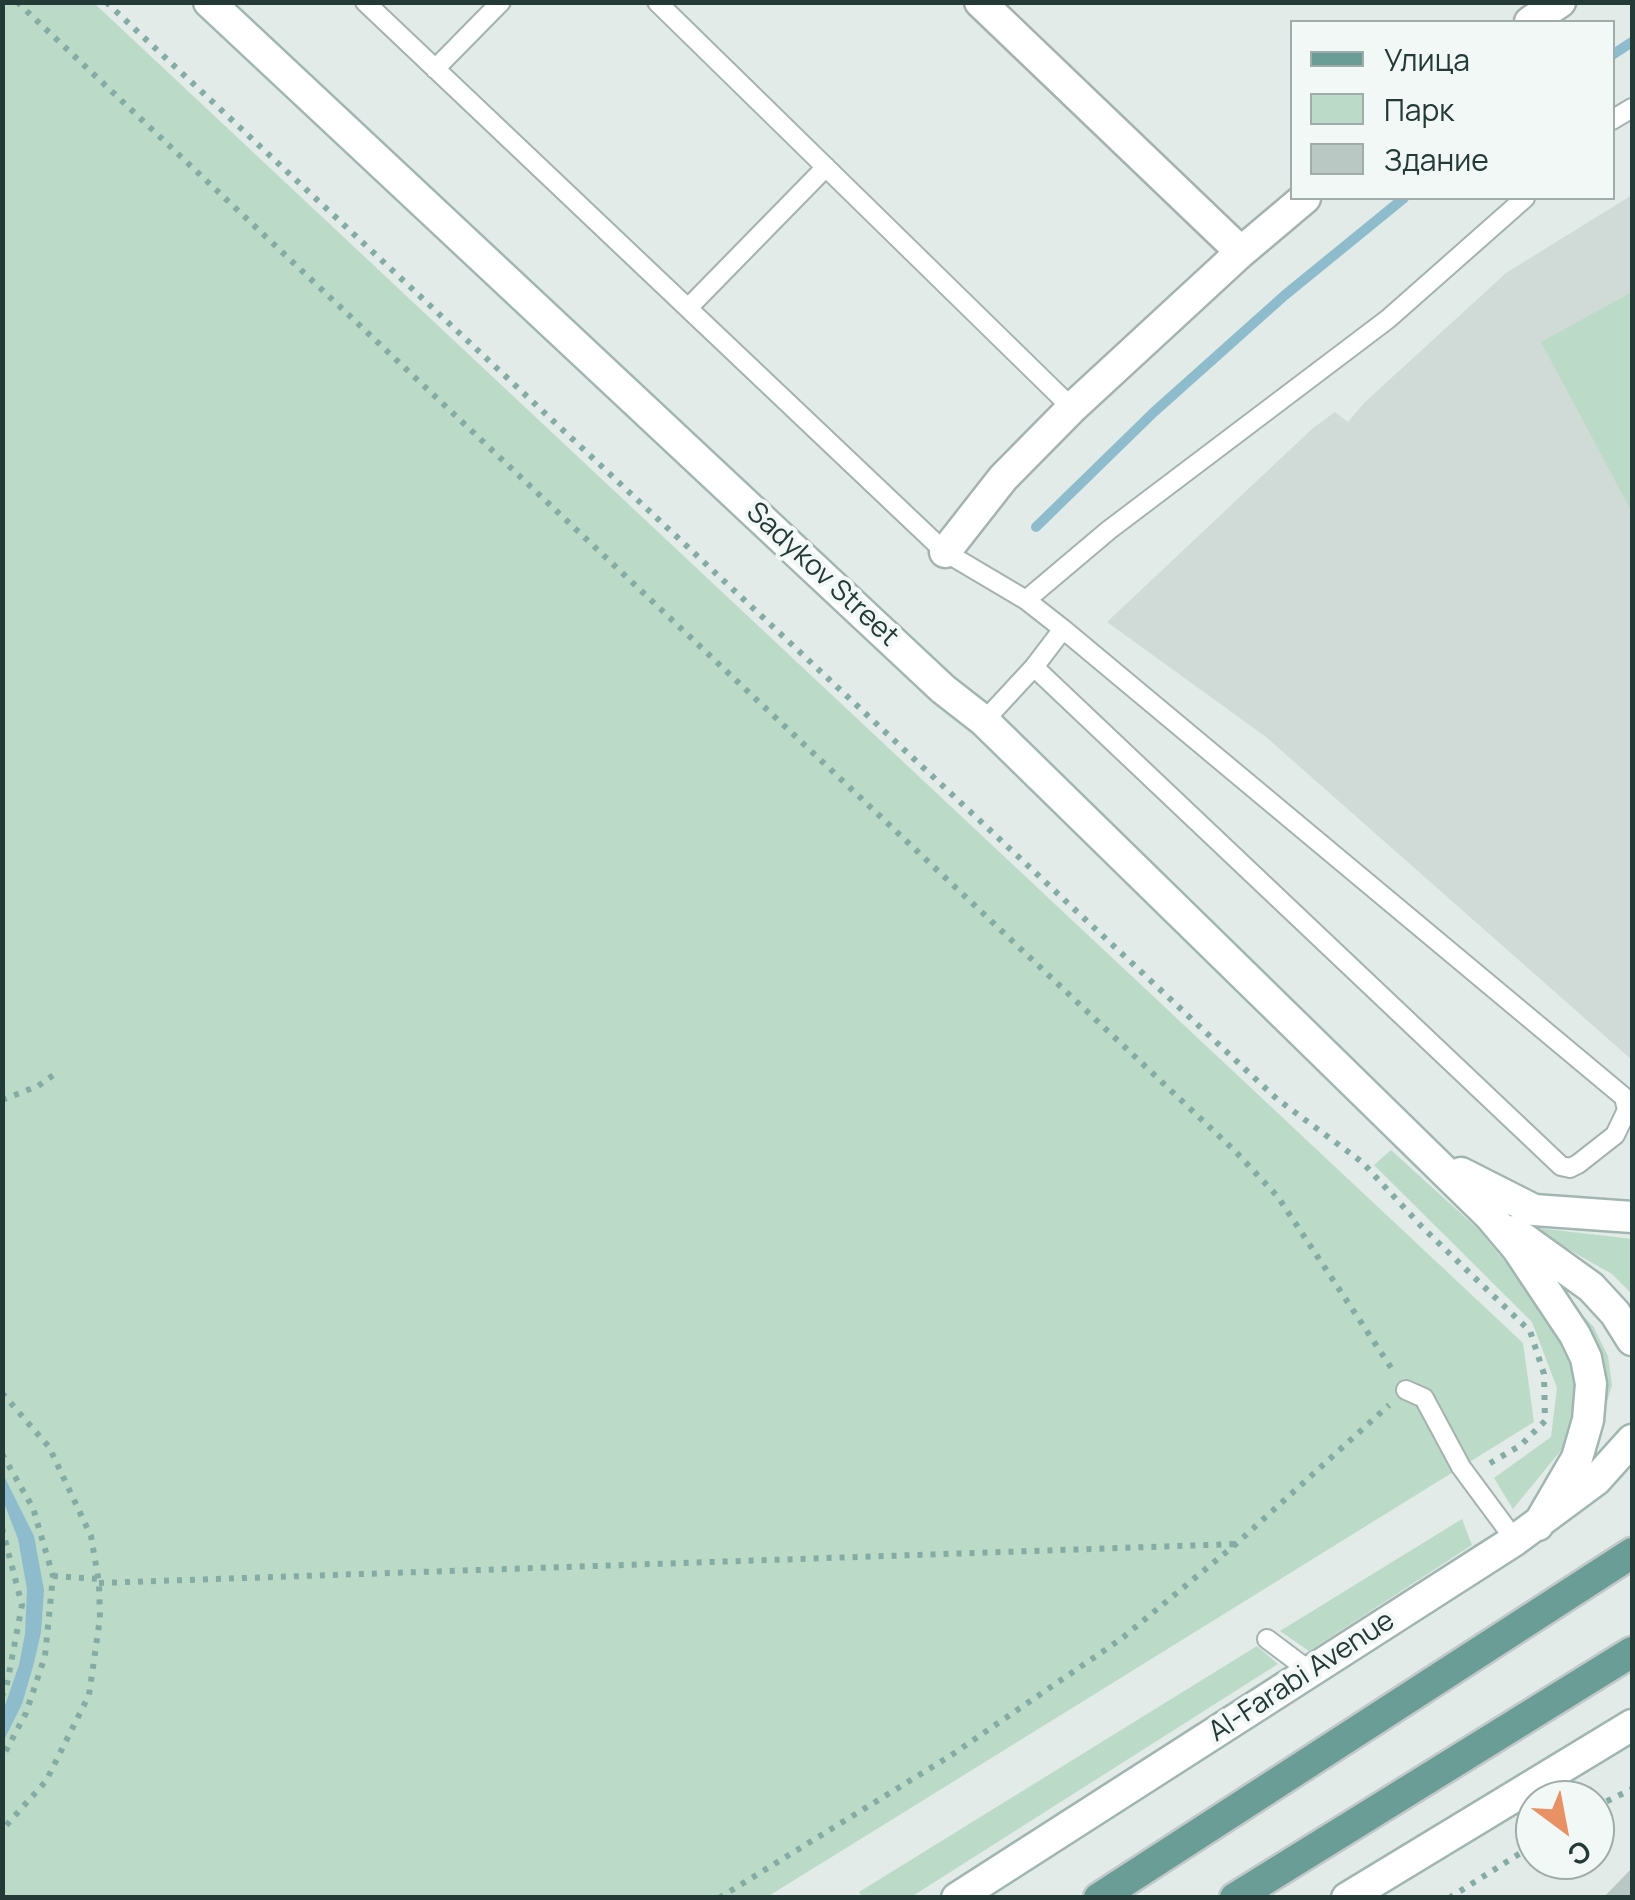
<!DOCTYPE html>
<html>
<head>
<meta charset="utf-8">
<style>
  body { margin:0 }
  #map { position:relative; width:1635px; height:1900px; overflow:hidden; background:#e2ebe8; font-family:Manrope,sans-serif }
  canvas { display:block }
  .frame { position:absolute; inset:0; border:5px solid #233a37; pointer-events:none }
  .legend { position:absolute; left:1290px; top:20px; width:325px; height:180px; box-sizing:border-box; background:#f2f8f5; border:2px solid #9faca9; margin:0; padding:12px 18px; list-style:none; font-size:30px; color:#233a37 }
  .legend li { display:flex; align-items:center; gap:20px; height:50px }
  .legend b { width:50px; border:2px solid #9faca9 }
  .north { position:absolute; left:1515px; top:1780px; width:100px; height:100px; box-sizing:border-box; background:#f2f8f5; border:2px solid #9faca9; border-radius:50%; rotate:148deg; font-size:28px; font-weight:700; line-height:40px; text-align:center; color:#233a37 }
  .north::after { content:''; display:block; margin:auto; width:35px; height:45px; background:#e79164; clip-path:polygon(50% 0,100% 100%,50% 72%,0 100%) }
</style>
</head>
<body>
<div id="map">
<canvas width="1635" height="1900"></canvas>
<div class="frame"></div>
<ul class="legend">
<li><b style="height:12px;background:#6a9d95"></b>Улица</li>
<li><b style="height:28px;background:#bcdac8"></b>Парк</li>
<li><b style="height:28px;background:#bac8c4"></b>Здание</li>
</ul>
<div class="north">С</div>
</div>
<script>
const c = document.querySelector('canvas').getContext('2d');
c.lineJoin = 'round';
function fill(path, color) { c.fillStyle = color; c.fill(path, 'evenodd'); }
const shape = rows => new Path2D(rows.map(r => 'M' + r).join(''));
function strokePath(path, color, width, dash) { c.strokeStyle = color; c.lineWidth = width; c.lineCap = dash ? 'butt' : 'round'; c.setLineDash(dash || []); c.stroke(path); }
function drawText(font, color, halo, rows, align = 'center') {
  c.font = font + ' Manrope,sans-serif'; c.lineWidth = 8; c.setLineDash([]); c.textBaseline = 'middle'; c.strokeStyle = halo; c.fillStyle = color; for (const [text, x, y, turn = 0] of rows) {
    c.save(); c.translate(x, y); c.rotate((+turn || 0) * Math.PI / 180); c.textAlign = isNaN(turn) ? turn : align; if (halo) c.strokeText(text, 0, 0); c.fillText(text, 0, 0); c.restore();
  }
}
const built = shape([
  [1632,195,1632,1060,1266,737,1107,622,1313,428,1335,412,1348,422,1365,402,1506,273]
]);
const green = shape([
  [2,3,94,3,1523,1343,1534,1422,767,1897,3,1897],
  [1632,292,1632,512,1541,342],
  [1391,1150,1479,1230,1545,1310,1575,1375,1575,1433,1513,1509,1494,1478,1551,1437,1557,1388,1532,1322,1374,1165],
  [1529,1227,1632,1239,1632,1294,1612,1274],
  [1558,1290,1593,1326,1608,1356,1612,1385,1601,1422],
  [1462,1519,1472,1545,1309,1651,1280,1631],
  [1257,1646,1278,1664,911,1897,862,1897,859,1892]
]);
const water = shape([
  [3,1474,34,1536,44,1590,41,1632,34,1663,22,1704,3,1742,3,1711,19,1665,25,1634,27,1589,18,1539,3,1500]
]);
const stream = shape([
  [1612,55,1632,42],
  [1036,527,1154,412,1285,295,1404,198]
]);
const building = shape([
  [1632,1868,1632,1898,1603,1898]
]);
const path = shape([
  [17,2,1235,1151,1278,1197,1392,1369],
  [106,2,1277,1099,1362,1162,1422,1227,1530,1331,1544,1374,1545,1421,1521,1445,1487,1465],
  [2,1100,38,1086,59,1071],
  [2,1393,49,1447,91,1536,99,1583,100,1618,89,1695,46,1781,2,1830],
  [2,1454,33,1508,53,1576,45,1656,26,1713,2,1758],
  [2,1528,22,1605,6,1689,2,1695],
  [53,1576,99,1579],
  [99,1583,1236,1544],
  [1595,1807,1632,1789],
  [719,1898,950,1756,1121,1639,1236,1544,1389,1405],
  [1449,1898,1535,1844]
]);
const lane = shape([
  [365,2,945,552,1026,600,1063,629,1624,1097,1627,1110,1615,1135,1578,1164,1570,1168,1561,1166,1034,667],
  [657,2,1072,408],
  [435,69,501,2],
  [1612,120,1632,108],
  [689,307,826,167],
  [1026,600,1109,530,1388,319,1525,198],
  [984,721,1034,667,1063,629],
  [1406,1390,1424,1398,1461,1467,1515,1540],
  [1267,1639,1311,1672]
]);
const street = shape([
  [980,2,1241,252],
  [1530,22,1560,2],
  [945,552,1003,478,1072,408,1241,252,1305,198]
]);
const secondary = shape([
  [209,2,943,689,984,721,1490,1216,1517,1248,1575,1335,1586,1358,1591,1384,1588,1420,1577,1458,1538,1525],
  [1461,1173,1534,1210,1632,1217],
  [1513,1231,1591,1287,1615,1313,1632,1340],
  [957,1898,1515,1540,1596,1480,1632,1440],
  [1347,1898,1632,1725]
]);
const primary = shape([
  [1099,1898,1632,1553],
  [1235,1898,1632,1652]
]);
const streetNames = [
  ["Sadykov Street",822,575,43],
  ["Al-Farabi Avenue",1302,1677,-33]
];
fill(built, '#d0dbd7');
fill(green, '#bcdac8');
fill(water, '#8ebccc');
strokePath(stream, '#8ebccc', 10);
fill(building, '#bac8c4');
strokePath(lane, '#a5b2af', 22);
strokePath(street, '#a5b2af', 35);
strokePath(secondary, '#a1b6b1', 35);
strokePath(primary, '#c1c8c7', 35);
strokePath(path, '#85aca4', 6, [5, 8]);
strokePath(lane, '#fff', 18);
strokePath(street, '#fff', 30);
strokePath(secondary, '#fff', 30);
strokePath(primary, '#6a9d95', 30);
drawText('28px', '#233a37', '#f2f8f5', streetNames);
</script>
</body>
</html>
